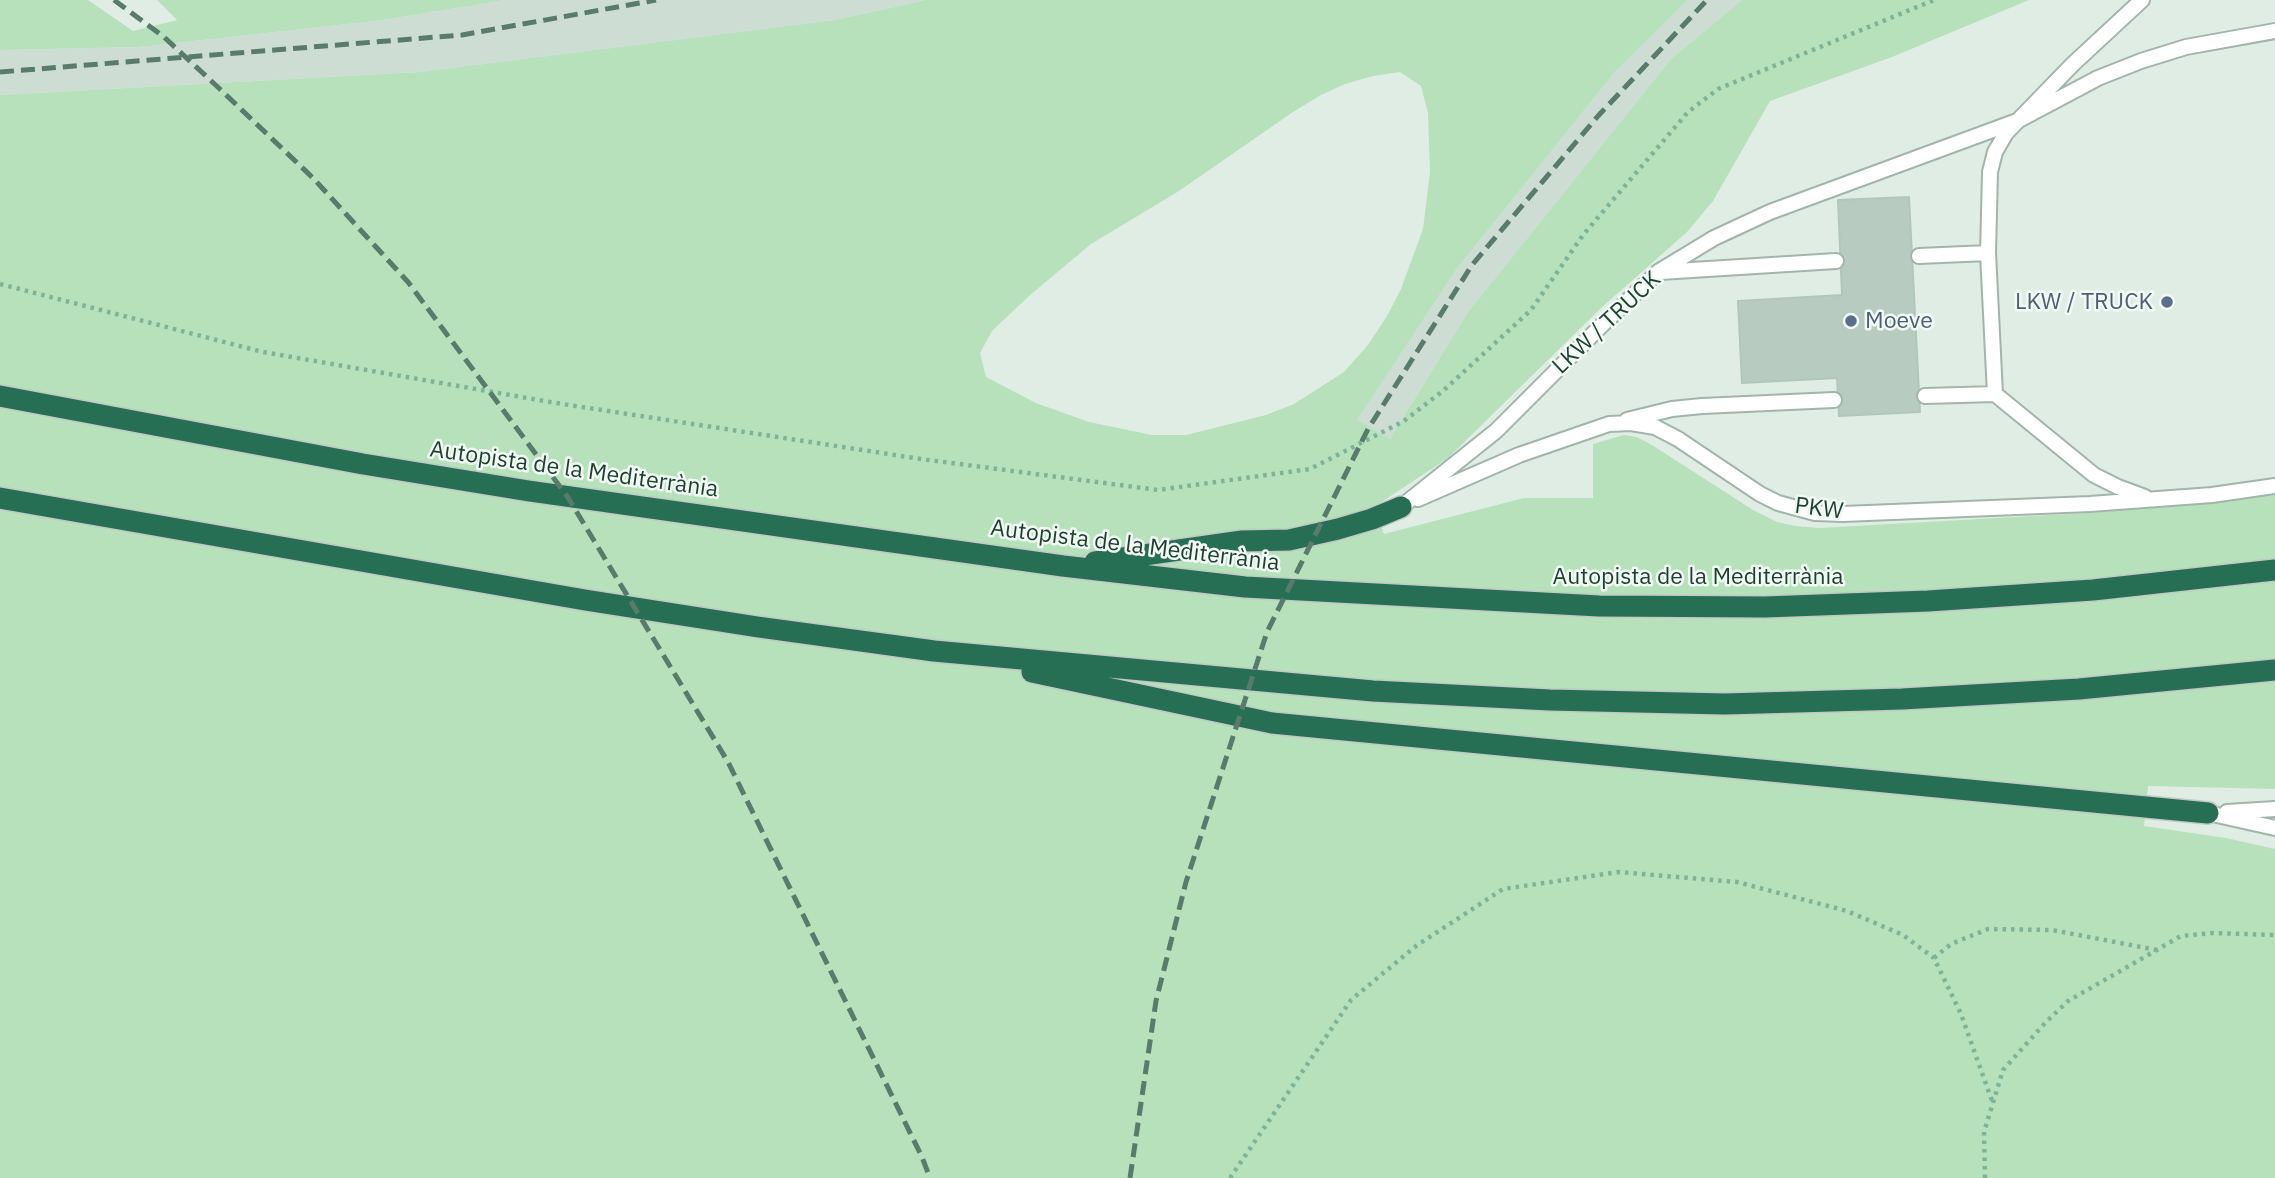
<!DOCTYPE html>
<html>
<head>
<meta charset="utf-8">
<style>
  body { margin:0 }
  canvas { display:block; background:#e0ede5 }
</style>
</head>
<body>
<canvas width="2275" height="1178"></canvas>
<script>
const c = document.querySelector('canvas').getContext('2d');
c.lineJoin = 'round';
function fill(path, color) { c.fillStyle = color; c.fill(path, 'evenodd'); }
const shape = rows => new Path2D(rows.map(r => 'M' + r).join(''));
function strokePath(path, color, width, dash) { c.strokeStyle = color; c.lineWidth = width; c.lineCap = dash ? 'butt' : 'round'; c.setLineDash(dash || []); c.stroke(path); }
function drawText(font, color, halo, rows, align = 'center') {
  c.font = font + ' "IBM Plex Sans",sans-serif'; c.lineWidth = 5; c.setLineDash([]); c.textBaseline = 'middle'; c.strokeStyle = halo; c.fillStyle = color; for (const [text, x, y, turn = 0] of rows) {
    c.save(); c.translate(x, y); c.rotate((+turn || 0) * Math.PI / 180); c.textAlign = isNaN(turn) ? turn : align; if (halo) c.strokeText(text, 0, 0); c.fillText(text, 0, 0); c.restore();
  }
}
const built = shape([
  [505,0,926,0,835,20,420,72,0,95,0,50,139,47,383,20],
  [1688,0,1742,0,1671,59,1468,312,1390,439,1356,421,1456,270,1614,73]
]);
const green = shape([
  [0,0,88,0,133,31,177,20,157,0,505,0,383,20,139,47,0,50],
  [926,0,1688,0,1614,73,1456,270,1357,420,1390,439,1468,312,1671,59,1742,0,2029,0,1892,57,1770,101,1713,201,1687,232,1601,308,1448,458,1374,507,1384,534,1524,498,1593,498,1593,444,1624,435,1637,437,1652,445,1753,510,1777,522,1796,526,1819,528,2104,512,2275,494,2275,789,2148,786,2144,826,2226,838,2275,849,2275,1178,0,1178,0,95,420,72,835,20],
  [1400,72,1421,86,1428,113,1430,172,1423,229,1401,289,1387,316,1368,345,1344,372,1294,404,1266,415,1186,435,1152,435,1089,422,1036,403,986,377,980,353,992,331,1029,296,1091,244,1179,191,1293,112,1321,95,1345,84,1373,76]
]);
const building = shape([
  [1909,197,1920,412,1839,416,1837,378,1742,383,1738,301,1842,295,1838,200,1909,197]
]);
const path = shape([
  [0,284,263,352,556,403,921,459,1158,490,1310,469,1404,421,1444,390,1531,310,1583,235,1688,112,1718,89,1934,0],
  [1934,958,1951,944,1988,929,2052,930,2157,950],
  [1230,1178,1351,1000,1416,946,1503,889,1618,872,1737,882,1847,911,1903,935,1934,958,1961,1014,1992,1101],
  [1985,1178,1984,1132,2003,1070,2046,1022,2068,1001,2181,936,2213,933,2275,935]
]);
const service = shape([
  [1919,256,1988,253],
  [1660,272,1836,261],
  [1995,394,1988,253,1990,172,1995,152,2006,133,2073,64,2142,0],
  [1925,396,1995,394,2094,475,2118,487,2145,497],
  [1627,420,1672,409,1702,406,1834,400],
  [1418,499,1519,455,1609,424,1631,423,1655,427,1678,439,1760,494,1778,503,1815,513,1843,514,2090,504,2212,495,2275,486],
  [1401,507,1496,431,1603,324,1658,272,1714,238,1770,212,2017,121,2098,78,2141,61,2186,47,2275,31],
  [2227,812,2275,809],
  [2208,813,2275,828]
]);
const motorway = shape([
  [0,396,363,464,529,491,1063,566,1245,587,1599,606,1765,607,1928,601,2093,590,2275,570],
  [0,498,585,600,758,627,934,651,1373,691,1550,700,1725,704,1902,699,2079,689,2275,670],
  [1095,562,1242,541,1289,540,1338,529,1372,519,1401,507],
  [1032,672,1272,723,2208,813]
]);
const rail = shape([
  [114,0,164,37,222,91,313,178,408,282,567,496,728,762,922,1157,930,1178],
  [0,72,462,35,656,0],
  [1130,1178,1156,1001,1186,882,1267,632,1368,429,1472,265,1598,116,1707,0]
]);
const markers = [
  [2167,302,7,"#5c6f8a"],
  [1851,321,7,"#5c6f8a"]
];
const serviceNames = [
  ["LKW / TRUCK",2153,302],
  ["Moeve",1865,321,"left"]
];
const streetNames = [
  ["LKW / TRUCK",1607,323,-43],
  ["Autopista de la Mediterrània",574,470,8],
  ["PKW",1819,509,7],
  ["Autopista de la Mediterrània",1135,546,7],
  ["Autopista de la Mediterrània",1698,577]
];
fill(built, '#ceddd4');
fill(green, '#b7e1bb');
fill(building, '#b8cbc0');
strokePath(building, '#b2c7bb', 2);
strokePath(service, '#a2b5ab', 18);
strokePath(motorway, '#c0c9c5', 24);
strokePath(path, '#7db499', 4.5, [3.5, 5]);
strokePath(service, '#fff', 14);
strokePath(motorway, '#276f54', 21);
strokePath(rail, '#597b6c', 5, [14, 7]);
for (const [x, y, r, color] of markers) { const dot = new Path2D(); dot.arc(x, y, r, 0, 2 * Math.PI); c.fillStyle = color; c.fill(dot); strokePath(dot, '#f1f9f4', 2.5); }
drawText('23px', '#4e5e75', '#f1f9f4', serviceNames, 'right');
drawText('23px', '#1f3f31', '#f1f9f4', streetNames);
</script>
</body>
</html>
